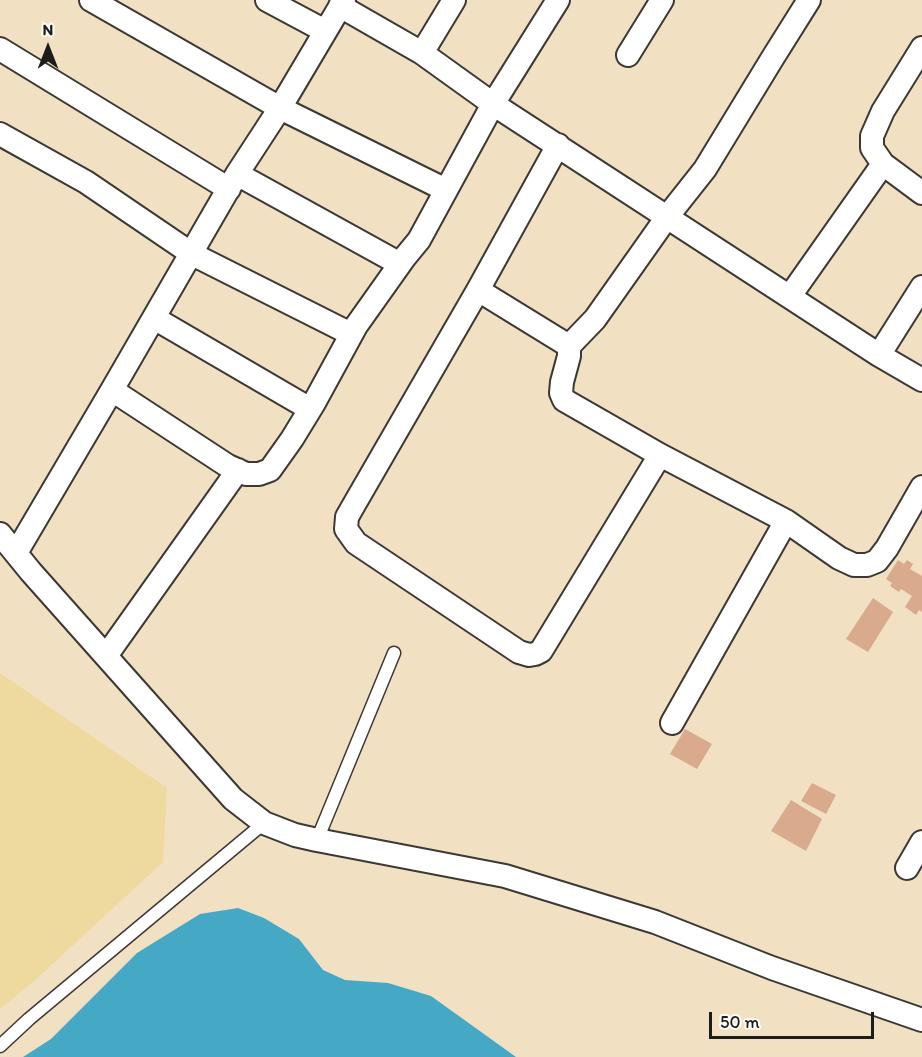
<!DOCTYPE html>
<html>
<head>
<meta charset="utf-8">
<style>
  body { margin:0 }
  #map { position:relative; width:922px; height:1057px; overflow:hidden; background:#f1e0c2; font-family:Itim,sans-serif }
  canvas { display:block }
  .north { position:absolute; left:18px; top:18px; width:60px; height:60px; -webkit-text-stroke:4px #fdfcf7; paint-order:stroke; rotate:0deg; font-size:16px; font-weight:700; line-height:24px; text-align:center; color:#1c1c1c }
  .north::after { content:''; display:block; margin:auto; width:21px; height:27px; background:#1c1c1c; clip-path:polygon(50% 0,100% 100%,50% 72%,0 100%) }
  .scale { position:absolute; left:709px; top:1012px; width:165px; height:27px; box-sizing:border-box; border:3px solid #1c1c1c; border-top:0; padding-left:8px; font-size:18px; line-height:21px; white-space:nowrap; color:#1c1c1c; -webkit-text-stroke:4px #fdfcf7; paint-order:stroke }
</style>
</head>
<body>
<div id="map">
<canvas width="922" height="1057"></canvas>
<div class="north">N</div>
<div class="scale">50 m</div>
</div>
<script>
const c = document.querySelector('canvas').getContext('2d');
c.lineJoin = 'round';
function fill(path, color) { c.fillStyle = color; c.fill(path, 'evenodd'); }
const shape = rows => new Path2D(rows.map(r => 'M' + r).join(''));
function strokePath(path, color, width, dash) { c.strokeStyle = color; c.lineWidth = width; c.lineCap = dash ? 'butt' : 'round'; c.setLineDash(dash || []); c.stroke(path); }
const sand = shape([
  [0,673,167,788,163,862,34,981,0,1009]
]);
const water = shape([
  [238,908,264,918,299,939,323,970,345,980,388,983,431,996,516,1057,23,1057,51,1039,137,953,200,914]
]);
const building = shape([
  [898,560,904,564,907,560,913,564,910,569,922,576,922,612,919,610,916,615,905,607,912,596,901,589,899,592,890,586,892,583,886,579],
  [873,598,893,612,868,652,846,639],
  [685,729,712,744,697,769,670,754],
  [812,783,836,795,826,814,801,801],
  [791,800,822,819,806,851,771,831]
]);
const service = shape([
  [317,840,394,653],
  [0,1046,29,1019,264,823]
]);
const minor = shape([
  [91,0,280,108,446,190],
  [267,0,325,31],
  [340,6,422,53,493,104,879,355,922,380],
  [922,48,883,111,872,136,872,148,883,164,922,193],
  [0,49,229,189],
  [422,53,454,0],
  [628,55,662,0],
  [0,134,86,182,192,254,351,334],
  [558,145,478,290,355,503,347,517,346,529,356,543,519,652,529,655,535,654,541,651,660,455],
  [237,174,400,264],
  [478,290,569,346,569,356,562,382,561,393,564,400,660,455,786,521,839,558,854,565,867,565,877,561,887,548,922,487],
  [790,296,883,164],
  [154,318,310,409],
  [569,346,595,319,667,217,705,169,772,59,809,0],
  [879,355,922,287],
  [112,390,228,466,246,474,259,474,270,470,292,439,314,403,356,326,405,257,419,240,493,104,558,0],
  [0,534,31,572,233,799,264,823,295,835,317,840,505,876,655,922,772,968,922,1020],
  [16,553,112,390,237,174,280,108,344,0],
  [106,656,238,470],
  [672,723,786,521],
  [907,868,922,842]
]);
fill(sand, '#eeda9e');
fill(water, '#45a9c5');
fill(building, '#daaa8d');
strokePath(service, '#3c3935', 15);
strokePath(minor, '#3c3935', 26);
strokePath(service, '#fff', 12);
strokePath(minor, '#fff', 22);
</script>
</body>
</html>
